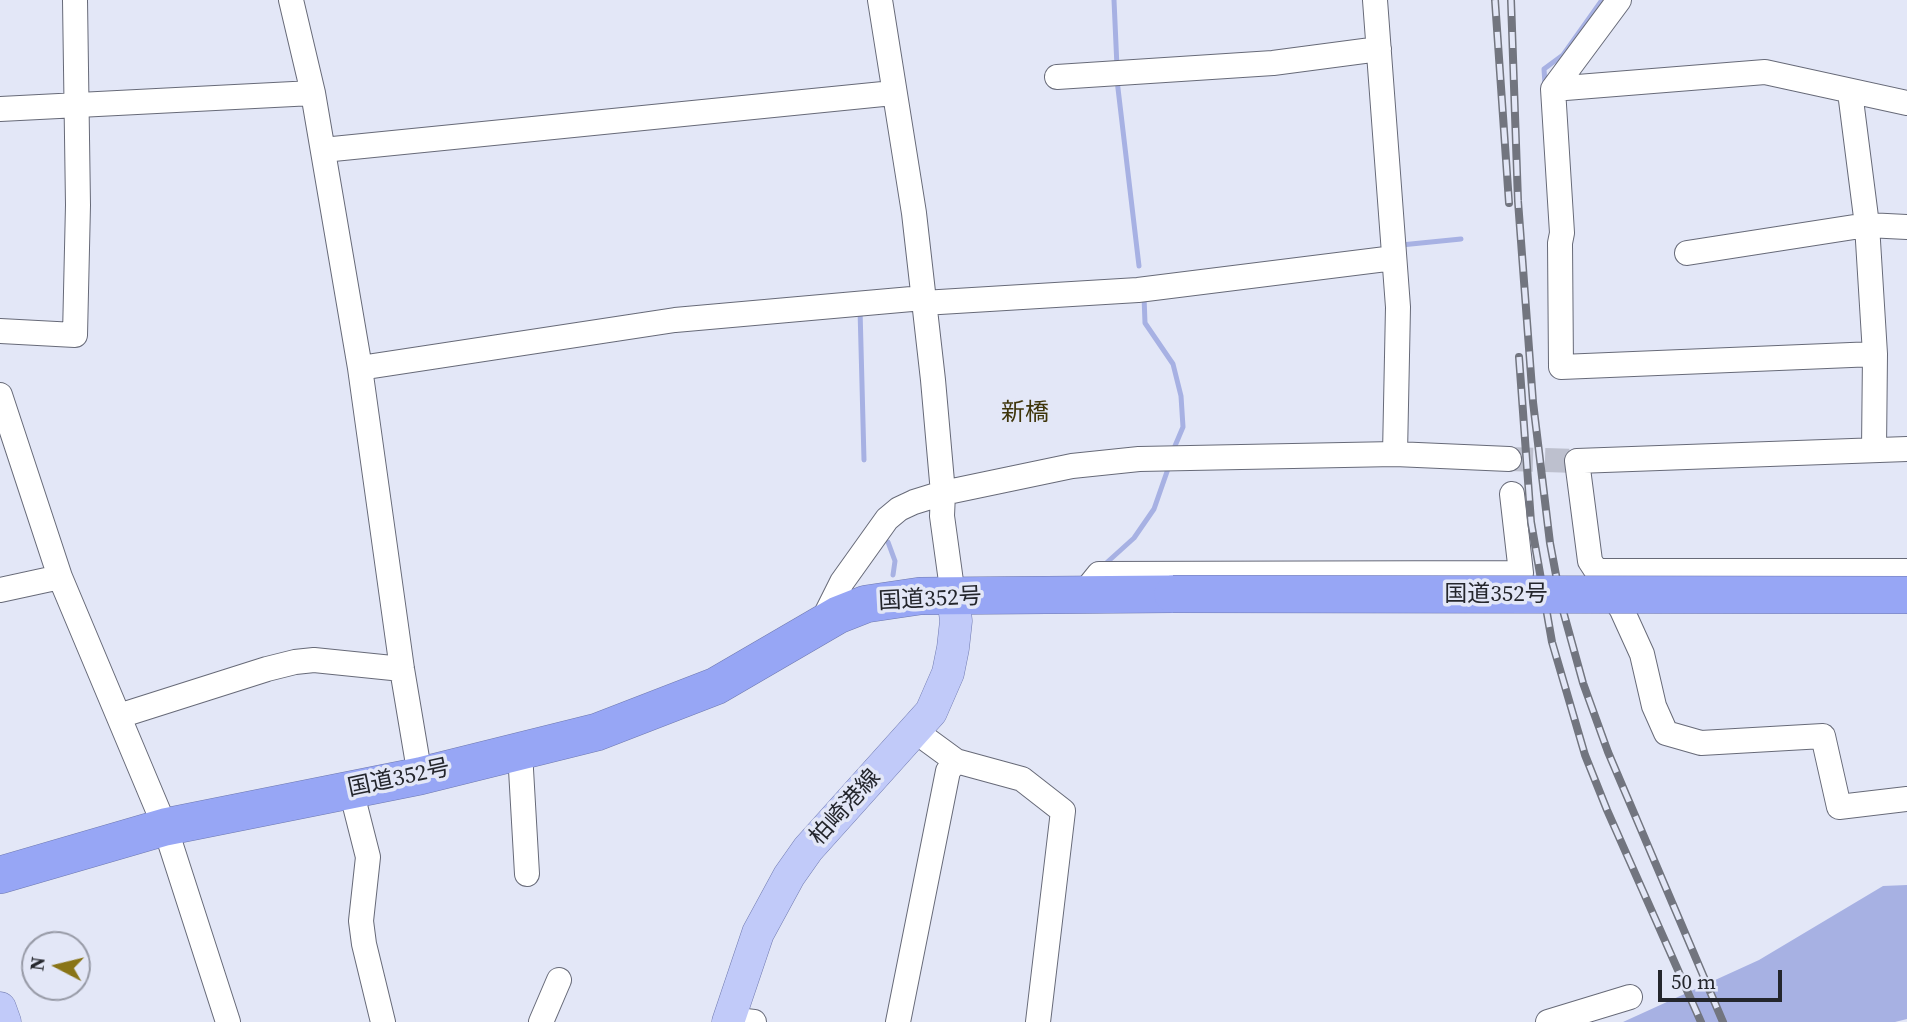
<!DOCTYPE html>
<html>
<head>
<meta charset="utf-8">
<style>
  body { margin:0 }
  #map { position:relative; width:1907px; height:1022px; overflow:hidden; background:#e3e7f7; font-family:"Source Serif 4",serif }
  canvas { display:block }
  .north { position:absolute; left:21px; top:931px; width:70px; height:70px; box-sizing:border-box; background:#e3e7f7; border:2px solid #979aa6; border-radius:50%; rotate:277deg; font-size:19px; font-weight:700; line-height:28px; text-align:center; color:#24262c }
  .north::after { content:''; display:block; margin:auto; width:24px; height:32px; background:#897416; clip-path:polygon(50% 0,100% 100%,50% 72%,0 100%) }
  .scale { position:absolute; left:1658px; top:970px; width:124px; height:32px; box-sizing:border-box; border:4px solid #24262c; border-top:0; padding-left:9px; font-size:21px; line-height:24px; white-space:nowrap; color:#24262c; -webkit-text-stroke:5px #e3e7f7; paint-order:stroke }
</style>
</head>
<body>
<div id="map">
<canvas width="1907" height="1022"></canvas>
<div class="north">N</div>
<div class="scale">50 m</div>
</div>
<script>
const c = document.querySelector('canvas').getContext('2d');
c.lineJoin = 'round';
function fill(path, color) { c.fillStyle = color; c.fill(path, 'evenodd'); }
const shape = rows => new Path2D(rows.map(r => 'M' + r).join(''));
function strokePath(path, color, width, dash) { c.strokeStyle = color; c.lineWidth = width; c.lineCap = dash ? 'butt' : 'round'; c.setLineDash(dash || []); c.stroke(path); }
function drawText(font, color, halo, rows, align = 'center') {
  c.font = font + ' "Source Serif 4","Noto Sans JP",serif'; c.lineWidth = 7; c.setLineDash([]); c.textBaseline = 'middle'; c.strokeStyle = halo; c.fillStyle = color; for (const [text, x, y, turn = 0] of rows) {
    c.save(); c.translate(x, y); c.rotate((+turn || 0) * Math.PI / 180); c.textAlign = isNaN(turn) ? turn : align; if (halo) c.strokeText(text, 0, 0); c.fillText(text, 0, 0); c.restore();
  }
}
const water = shape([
  [1907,885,1907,1019,1895,1022,1623,1022,1759,960,1883,886]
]);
const stream = shape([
  [1114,0,1117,67],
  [1117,80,1139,266],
  [1545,84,1544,69,1563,55,1602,0],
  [1401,245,1461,239],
  [1144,296,1145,323,1173,364,1181,396,1183,427,1172,453],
  [860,309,864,460],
  [888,542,895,561,893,575],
  [1103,566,1134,538,1154,509,1169,466]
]);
const minorTunnel = shape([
  [1509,459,1577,461]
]);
const minor = shape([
  [291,0,313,93,360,368,402,669,420,776],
  [880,0,914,213,933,380,943,493,942,516,953,596],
  [1057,77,1273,63,1379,49],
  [1553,89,1619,0],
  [1850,92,1867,225,1875,354,1874,449],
  [0,109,313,93],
  [323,150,893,93],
  [1687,253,1867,225,1907,227],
  [923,303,1138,290,1394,258],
  [0,331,75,335,78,205,75,0],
  [1875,354,1561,367,1560,243,1562,233,1553,89,1765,72,1907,103],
  [360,368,675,320,923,298],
  [0,395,60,577,165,827,228,1022],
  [1907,449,1577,461,1590,561,1622,610,1642,654,1654,706,1666,733,1701,743,1823,736,1839,807,1907,799],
  [1395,454,1509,459],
  [1597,571,1907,571],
  [0,590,60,577],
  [1082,595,1099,574,1521,573,1512,494],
  [827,621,827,612,842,582,887,519,899,509,914,502,943,493,1072,466,1139,459,1395,454,1398,307,1375,0],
  [119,716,267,669,295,662,314,660,402,669],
  [915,731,956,761,1022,779,1063,811,1038,1022],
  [520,752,527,874],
  [351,790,368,857,361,921,364,944,383,1022],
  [729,1019,754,1022],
  [541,1022,559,980],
  [898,1022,948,771,956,761],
  [1548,1022,1630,997]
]);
const major = shape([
  [0,1008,5,1022],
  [728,1022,758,933,789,876,808,849,931,712,948,673,953,648,956,621,953,596]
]);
const highway = shape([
  [0,875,165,827,420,776,597,732,716,686,838,615,866,604,920,596,1173,594]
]);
const rail = shape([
  [1495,0,1509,203],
  [1511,0,1518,201,1533,402,1550,543,1562,607,1583,683,1608,752,1723,1022],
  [1519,357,1531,522,1552,642,1585,755,1607,810,1701,1022]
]);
const highwayBridge = shape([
  [1173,594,1907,595]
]);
const streetNames = [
  ["国道352号",1496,595],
  ["国道352号",930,600,-3],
  ["国道352号",399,779,-12],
  ["柏崎港線",846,808,-48]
];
const neighbourhoodNames = [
  ["新橋",1025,414]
];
fill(water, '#a7b1e3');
strokePath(stream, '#a7b1e3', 5);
strokePath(minorTunnel, '#bdc0ce', 24, [24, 12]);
strokePath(minor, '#676a78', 26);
strokePath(major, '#6f79af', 33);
strokePath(highway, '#6f79af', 38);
strokePath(minor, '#fff', 24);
strokePath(major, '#c1caf9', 32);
strokePath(highway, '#97a6f5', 37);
strokePath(rail, '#72757f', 8);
strokePath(rail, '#e3e7f7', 5, [16]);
strokePath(highwayBridge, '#6f79af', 38, []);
strokePath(highwayBridge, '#97a6f5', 37);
drawText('23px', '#24262c', '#e3e7f7', streetNames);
drawText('24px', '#3e3409', '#e3e7f7', neighbourhoodNames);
</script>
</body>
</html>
